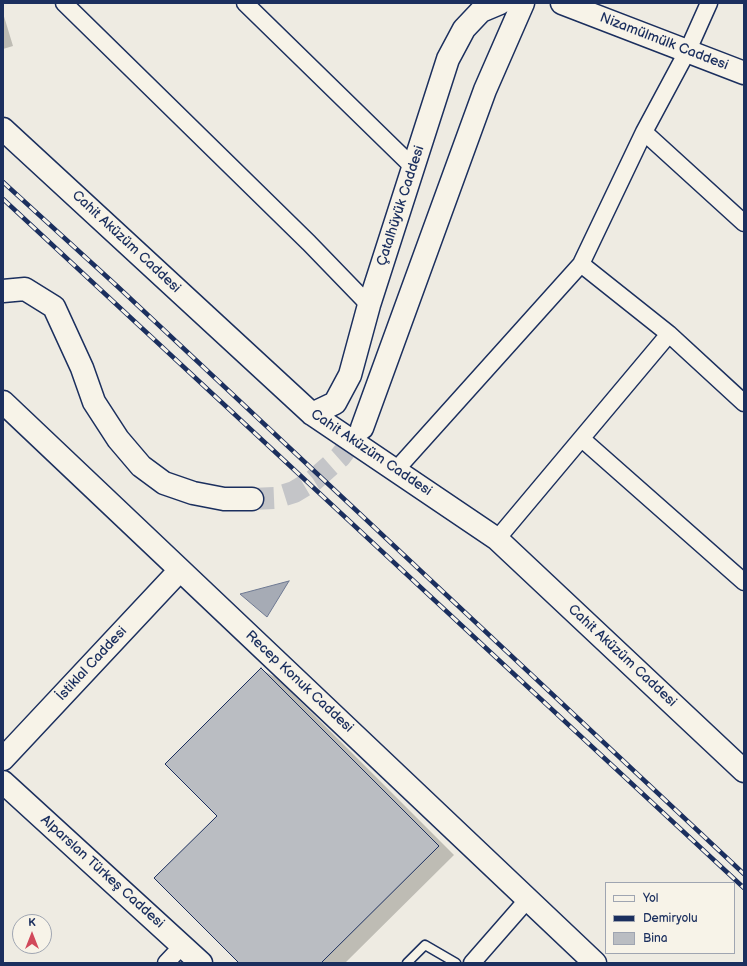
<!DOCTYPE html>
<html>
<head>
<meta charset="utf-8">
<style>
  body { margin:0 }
  #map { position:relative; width:747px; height:966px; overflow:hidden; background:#eeebe2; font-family:"Balsamiq Sans",sans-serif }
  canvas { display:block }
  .frame { position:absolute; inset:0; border:4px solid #1b2f5e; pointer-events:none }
  .legend { position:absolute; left:605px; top:882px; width:130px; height:72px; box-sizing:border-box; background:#f7f3e8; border:1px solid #9fa5b1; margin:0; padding:5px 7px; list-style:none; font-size:12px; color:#1b2f5e }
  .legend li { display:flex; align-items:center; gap:8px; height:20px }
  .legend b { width:20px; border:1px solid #9fa5b1 }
  .north { position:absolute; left:12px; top:914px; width:40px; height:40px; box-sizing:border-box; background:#f7f3e8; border:1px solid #9fa5b1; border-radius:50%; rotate:0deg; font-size:11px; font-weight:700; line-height:16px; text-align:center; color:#1b2f5e }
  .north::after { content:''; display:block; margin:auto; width:14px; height:18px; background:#d1495b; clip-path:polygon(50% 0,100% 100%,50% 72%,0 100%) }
</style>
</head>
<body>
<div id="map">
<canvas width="747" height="966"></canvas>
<div class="frame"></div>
<ul class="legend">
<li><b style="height:5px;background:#f7f3e8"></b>Yol</li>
<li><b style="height:5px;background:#1b2f5e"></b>Demiryolu</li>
<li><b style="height:11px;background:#babdc2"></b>Bina</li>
</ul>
<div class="north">K</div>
</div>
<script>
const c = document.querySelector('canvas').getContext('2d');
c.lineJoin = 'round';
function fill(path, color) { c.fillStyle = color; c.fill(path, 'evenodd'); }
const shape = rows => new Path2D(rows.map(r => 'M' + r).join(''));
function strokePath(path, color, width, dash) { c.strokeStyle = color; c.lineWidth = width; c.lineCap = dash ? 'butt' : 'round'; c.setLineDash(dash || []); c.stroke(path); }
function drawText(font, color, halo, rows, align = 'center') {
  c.font = font + ' "Balsamiq Sans",sans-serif'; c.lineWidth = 3; c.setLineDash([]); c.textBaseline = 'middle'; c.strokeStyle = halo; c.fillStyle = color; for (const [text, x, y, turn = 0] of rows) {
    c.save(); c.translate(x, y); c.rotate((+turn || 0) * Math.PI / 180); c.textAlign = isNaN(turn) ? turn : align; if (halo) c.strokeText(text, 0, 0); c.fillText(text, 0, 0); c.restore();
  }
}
const water = shape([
  [289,581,267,617,240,594,289,581]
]);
const shadow = shape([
  [3,13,13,46,3,49],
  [262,670,277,678,454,855,345,963,241,963,219,816]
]);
const building = shape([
  [261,668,439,846,321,963,239,963,154,878,217,816,165,764,261,668]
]);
const secondaryTunnel = shape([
  [252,499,275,498,294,492,314,480,340,457,362,428]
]);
const lane = shape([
  [407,963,425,945,456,963]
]);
const street = shape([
  [64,3,309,243,369,305],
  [245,3,413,167],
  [644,132,744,223],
  [581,264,669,334,744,403],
  [582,439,744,582],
  [395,471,581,264,644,132,688,50,709,3],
  [497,539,669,334],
  [166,963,182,946],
  [472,963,528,899]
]);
const secondary = shape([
  [562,3,744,73],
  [3,129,312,414,497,539,744,771],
  [3,291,25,289,54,307,82,368,94,402,118,439,141,466,164,483,193,493,224,499,252,499],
  [3,402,595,963],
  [312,414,335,403,350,375,369,305,448,59,464,29,481,11,500,3],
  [362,428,485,90,523,3],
  [3,759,180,570],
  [3,782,201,963]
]);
const rail = shape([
  [3,182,117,286,744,874],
  [3,199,744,888]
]);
const streetNames = [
  ["Nizamülmülk Caddesi",664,42,21],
  ["Çatalhüyük Caddesi",401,206,-72],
  ["Cahit Aküzüm Caddesi",126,242,43],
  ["Cahit Aküzüm Caddesi",371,453,34],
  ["Cahit Aküzüm Caddesi",622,656,43],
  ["İstiklal Caddesi",92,664,-47],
  ["Recep Konuk Caddesi",299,682,43],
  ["Alparslan Türkeş Caddesi",102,872,42]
];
fill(water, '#a6abb5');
strokePath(water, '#6e7992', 1);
fill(shadow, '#0003');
fill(building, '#babdc2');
strokePath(building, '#1b2f5e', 1);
strokePath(secondaryTunnel, '#c4c5c8', 22, [22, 11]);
strokePath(lane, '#1b2f5e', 11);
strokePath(street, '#1b2f5e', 19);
strokePath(secondary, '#1b2f5e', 25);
strokePath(lane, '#f7f3e8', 8);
strokePath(street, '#f7f3e8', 16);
strokePath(secondary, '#f7f3e8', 22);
strokePath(rail, '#1b2f5e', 4.5);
strokePath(rail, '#f7f3e8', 3, [9]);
drawText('14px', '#1b2f5e', '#f7f3e8', streetNames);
</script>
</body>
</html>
